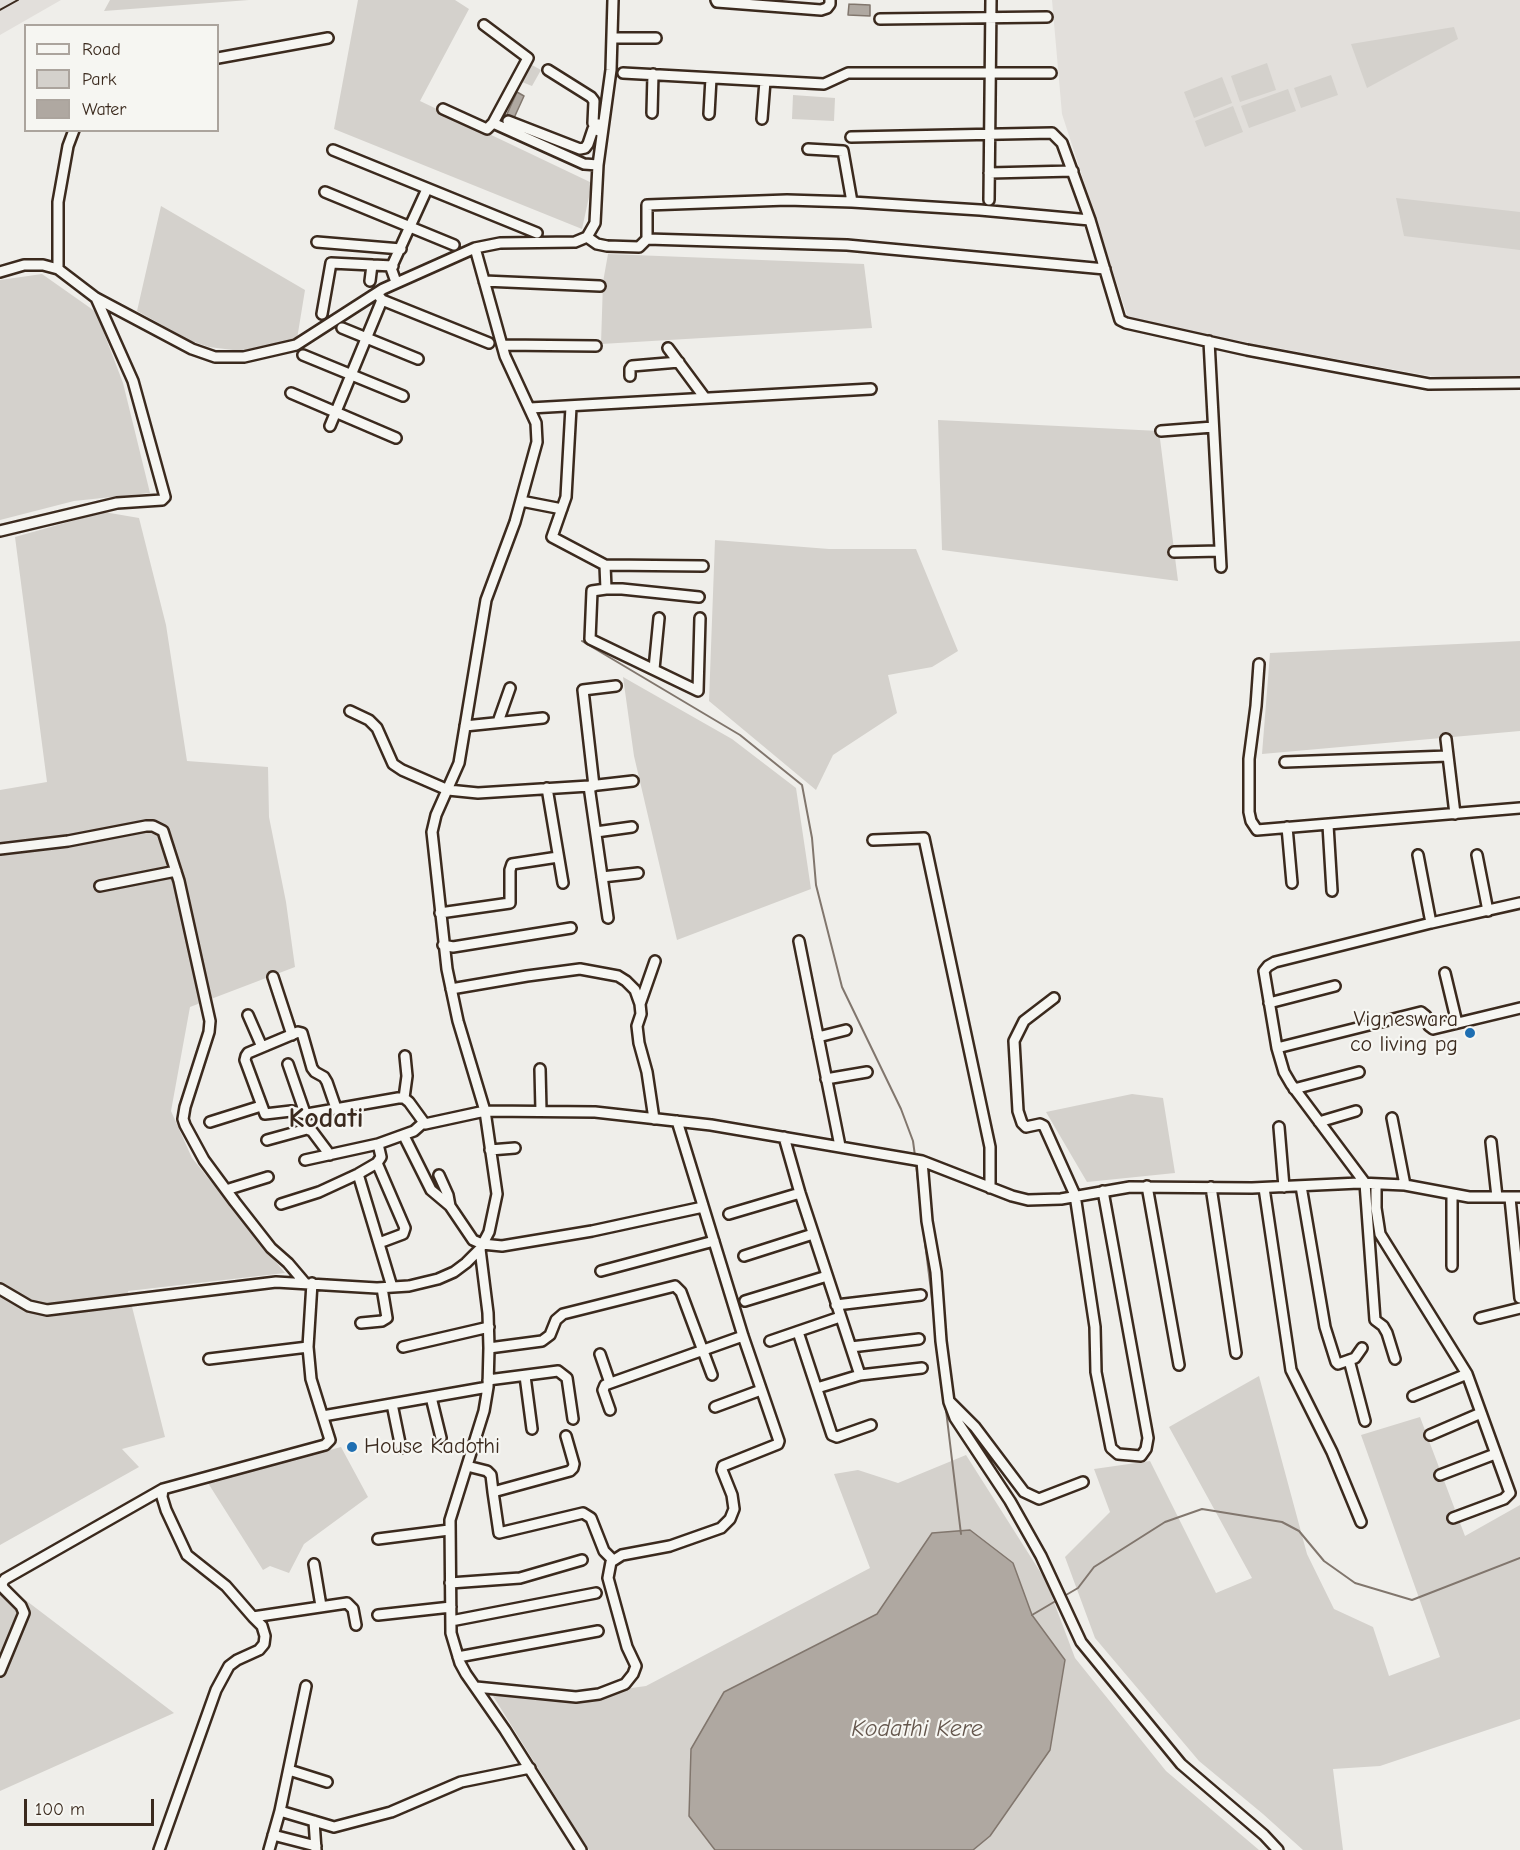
<!DOCTYPE html>
<html>
<head>
<meta charset="utf-8">
<style>
  body { margin:0 }
  #map { position:relative; width:1520px; height:1850px; overflow:hidden; background:#efeeea; font-family:"Comic Neue",sans-serif }
  canvas { display:block }
  .legend { position:absolute; left:24px; top:24px; width:195px; height:108px; box-sizing:border-box; background:#f6f6f2; border:2px solid #aba49d; margin:0; padding:8px 10px; list-style:none; font-size:18px; color:#3b2a1e }
  .legend li { display:flex; align-items:center; gap:12px; height:30px }
  .legend b { width:30px; border:2px solid #aba49d }
  .scale { position:absolute; left:24px; top:1799px; width:130px; height:27px; box-sizing:border-box; border:3px solid #3b2a1e; border-top:0; padding-left:8px; font-size:18px; line-height:21px; white-space:nowrap; color:#3b2a1e; -webkit-text-stroke:4px #f6f6f2; paint-order:stroke }
</style>
</head>
<body>
<div id="map">
<canvas width="1520" height="1850"></canvas>
<ul class="legend">
<li><b style="height:8px;background:#f6f6f2"></b>Road</li>
<li><b style="height:16px;background:#d4d1cc"></b>Park</li>
<li><b style="height:16px;background:#afa8a1"></b>Water</li>
</ul>
<div class="scale">100 m</div>
</div>
<script>
const c = document.querySelector('canvas').getContext('2d');
c.lineJoin = 'round';
function fill(path, color) { c.fillStyle = color; c.fill(path, 'evenodd'); }
const shape = rows => new Path2D(rows.map(r => 'M' + r).join(''));
function strokePath(path, color, width, dash) { c.strokeStyle = color; c.lineWidth = width; c.lineCap = dash ? 'butt' : 'round'; c.setLineDash(dash || []); c.stroke(path); }
function drawText(font, color, halo, rows, align = 'center') {
  c.font = font + ' "Comic Neue",sans-serif'; c.lineWidth = 4.5; c.setLineDash([]); c.textBaseline = 'middle'; c.strokeStyle = halo; c.fillStyle = color; for (const [text, x, y, turn = 0] of rows) {
    c.save(); c.translate(x, y); c.rotate((+turn || 0) * Math.PI / 180); c.textAlign = isNaN(turn) ? turn : align; if (halo) c.strokeText(text, 0, 0); c.fillText(text, 0, 0); c.restore();
  }
}
const built = shape([
  [0,0,61,0,0,35],
  [1052,0,1520,0,1520,377,1443,377,1424,375,1129,321,1062,114]
]);
const green = shape([
  [110,0,249,0,104,11],
  [358,0,455,0,469,9,420,101,592,183,582,229,334,129],
  [1454,27,1458,39,1367,88,1351,44],
  [1267,63,1276,90,1240,102,1231,76],
  [532,65,541,70,532,86,522,82],
  [1331,75,1338,95,1301,108,1294,88],
  [1222,77,1232,103,1194,118,1184,92],
  [1288,89,1296,111,1249,128,1241,106],
  [793,95,835,98,834,121,792,119],
  [1233,106,1243,132,1205,147,1195,121],
  [1396,198,1520,212,1520,250,1404,236],
  [161,206,305,290,297,339,241,351,209,347,191,341,137,311],
  [608,254,864,264,872,328,601,344,603,282],
  [42,274,96,312,123,383,150,493,74,501,0,520,0,280],
  [938,420,1159,431,1178,581,942,550],
  [104,512,139,518,166,625,187,761,268,767,269,817,286,902,295,967,190,1007,171,1111,192,1158,285,1273,128,1291,165,1437,122,1449,139,1467,0,1545,0,790,47,782,15,537],
  [715,540,829,549,916,549,958,651,932,667,888,675,897,713,833,755,816,790,709,701],
  [1520,641,1520,731,1262,754,1270,653],
  [623,677,732,739,796,788,811,889,677,940,634,756],
  [1132,1094,1163,1098,1175,1173,1087,1182,1046,1112],
  [1259,1376,1307,1554,1334,1609,1373,1627,1389,1676,1440,1657,1361,1435,1420,1417,1465,1536,1520,1505,1520,1719,1380,1766,1333,1769,1343,1850,1303,1850,1263,1814,1199,1761,1095,1638,1065,1557,1110,1512,1094,1469,1150,1461,1216,1593,1252,1578,1169,1427],
  [341,1447,368,1497,304,1544,289,1573,270,1566,263,1570,208,1483],
  [966,1455,1046,1581,1075,1658,1166,1771,1259,1850,589,1850,493,1696,603,1692,646,1686,870,1568,834,1474,858,1470,898,1483],
  [0,1580,28,1602,174,1713,0,1791]
]);
const water = shape([
  [849,4,870,5,870,16,848,15,849,4],
  [517,92,524,96,514,118,507,114,517,92],
  [970,1530,1013,1563,1032,1615,1065,1660,1050,1750,990,1836,973,1850,715,1850,689,1816,691,1749,724,1692,877,1614,932,1533,970,1530]
]);
const stream = shape([
  [582,641,740,735,802,785,812,838,816,885,842,987,901,1109,913,1141,915,1156],
  [916,1164,922,1215],
  [923,1227,935,1322],
  [945,1402,961,1534],
  [1066,1595,1078,1588,1094,1567,1165,1522,1202,1509,1282,1522,1299,1531,1324,1561,1355,1583,1412,1600,1520,1558],
  [1032,1615,1054,1602]
]);
const minor = shape([
  [716,0,717,2,821,10,827,8,830,4,830,0],
  [880,19,1047,17],
  [484,25,528,58,493,123],
  [612,38,656,38],
  [218,58,328,38],
  [548,70,591,97,594,101,593,123,603,125],
  [623,73,824,84,848,73,1051,73],
  [443,109,487,129,493,123,584,164,598,165],
  [652,113,653,74],
  [709,114,711,78],
  [762,119,765,81],
  [508,121,580,149,585,148,588,144,593,129,602,132],
  [851,137,1052,133,1062,143,1090,220,1120,320,1126,323,1247,350,1429,384,1520,383],
  [808,149,843,151,852,202],
  [333,150,537,233],
  [989,173,1073,171],
  [325,192,454,245],
  [989,200,991,0],
  [587,237,597,244,607,246,639,247,647,239,647,205,787,200,852,202,980,210,1090,220],
  [647,239,847,245,1105,269],
  [317,242,401,249],
  [58,269,58,202,68,146,74,130],
  [0,272,24,265,43,265,58,269,96,298,192,349,215,357,244,357,296,345,383,289,475,248,500,243,575,242,587,237,595,223,598,165,611,70,613,0],
  [370,281,372,265],
  [484,281,600,286],
  [396,282,391,268,427,189],
  [379,296,382,300,489,343],
  [322,314,331,263,393,266],
  [342,328,418,359],
  [1209,341,1221,567],
  [502,345,596,346],
  [668,348,705,398],
  [303,355,403,396],
  [630,376,630,369,632,366,679,362],
  [291,393,396,438],
  [571,407,566,497,552,537,605,565,606,589],
  [530,408,871,389],
  [330,426,382,300],
  [1161,431,1213,427],
  [521,501,562,509],
  [0,531,117,503,162,500,165,497,133,381,96,298],
  [1174,552,1220,551],
  [605,565,703,566],
  [699,597,622,589,606,589,592,591,590,639,698,691,700,618],
  [1259,664,1256,706,1249,759,1249,812,1251,821,1257,830,1520,808],
  [654,669,659,618],
  [350,711,369,720,377,728,393,764,402,770,448,790,478,793,589,786,608,918],
  [498,722,510,688],
  [465,726,543,718],
  [1446,739,1455,814],
  [1285,762,1448,756],
  [589,786,633,781],
  [594,786,583,690,616,686],
  [547,788,563,883],
  [1328,825,1332,891],
  [1287,827,1292,883],
  [596,832,632,827],
  [873,840,924,838,990,1147,990,1188],
  [0,849,68,841,146,826,153,826,163,831,179,881,210,1021,209,1032,185,1107,183,1119,185,1125,204,1160,235,1202,271,1248,288,1263,305,1283],
  [1418,855,1431,923],
  [1477,855,1488,911],
  [602,877,638,873],
  [100,886,176,871],
  [440,913,510,903,510,870,512,864,558,857],
  [799,941,840,1146],
  [443,945,453,947,571,928],
  [1445,973,1457,1023],
  [273,977,292,1035],
  [451,989,527,976,580,969,618,976,626,981,635,990,640,1004,641,1014,637,1026,639,1043,647,1072,654,1119],
  [1054,998,1024,1021,1014,1041,1018,1111,1022,1123,1026,1127,1040,1124,1044,1126,1075,1195,1095,1327,1096,1372,1111,1448,1118,1454,1141,1456,1146,1449,1148,1438,1103,1191],
  [1269,1003,1335,986],
  [640,1004,655,961],
  [248,1015,262,1047],
  [818,1037,846,1030],
  [1277,1048,1421,1012,1426,1016,1429,1026,1433,1029,1520,1008],
  [288,1064,305,1113],
  [540,1069,541,1111],
  [826,1079,867,1072],
  [1294,1089,1359,1072],
  [404,1098,407,1076,405,1056],
  [336,1108,327,1082,324,1077,315,1072,312,1068,302,1033,298,1032,248,1053,246,1056,245,1060,265,1114,291,1111,307,1114,398,1098,404,1098,409,1102,425,1124,485,1111,458,1021,447,969,432,832,436,815,459,763,486,600,515,522,537,442,536,423,505,356,475,248],
  [1392,1118,1405,1185],
  [210,1122,261,1106],
  [1319,1122,1356,1111],
  [1279,1127,1284,1187],
  [404,1136,431,1190,450,1206,473,1240,482,1244,502,1246,592,1231,703,1207],
  [784,1137,800,1193,860,1375,922,1368],
  [267,1140,307,1129,312,1131,330,1155],
  [1491,1142,1497,1197],
  [490,1150,515,1148],
  [305,1160,378,1144,414,1131,423,1123],
  [922,1161,927,1221,936,1272,941,1341,949,1402,955,1418,1010,1501,1041,1556,1081,1642,1181,1764,1264,1835,1278,1850],
  [377,1163,405,1228,403,1234,379,1243],
  [358,1174,392,1287],
  [439,1175,448,1195,450,1206],
  [1376,1184,1376,1208,1380,1234,1467,1374,1510,1493,1504,1499,1453,1518],
  [1147,1186,1179,1365],
  [1301,1186,1325,1327,1336,1362,1338,1364,1355,1358,1362,1348],
  [1211,1187,1236,1353],
  [1264,1188,1291,1370,1332,1452,1361,1522],
  [226,1190,268,1177],
  [1452,1194,1452,1266],
  [1510,1198,1520,1298],
  [281,1204,319,1192,358,1174,377,1163,381,1157,378,1144],
  [729,1214,800,1193],
  [480,1249,488,1313,489,1348,488,1387,484,1411,450,1520,451,1633,460,1663,466,1674,505,1730,581,1850],
  [744,1256,813,1234],
  [601,1271,714,1241],
  [0,1289,29,1306,47,1310,276,1282,377,1288,409,1286,438,1279,454,1272,466,1263,480,1249,489,1232,497,1194,485,1111,595,1112,711,1125,922,1161,1012,1196,1028,1200,1061,1199,1130,1187,1252,1188,1359,1183,1405,1185,1469,1197,1520,1197],
  [745,1301,827,1276],
  [836,1305,921,1295],
  [1480,1318,1520,1308],
  [361,1323,382,1321,387,1318,382,1288],
  [798,1332,832,1435,837,1437,871,1425],
  [770,1341,840,1317],
  [403,1347,489,1327],
  [851,1347,919,1339],
  [489,1348,542,1341,550,1335,556,1320,563,1314,675,1286,681,1292,712,1375],
  [600,1354,610,1383],
  [209,1359,308,1347],
  [1395,1359,1387,1333,1383,1326,1375,1320,1365,1183,1291,1084,1284,1072,1277,1048,1264,971,1268,966,1275,962,1431,923,1520,903],
  [1349,1360,1365,1421],
  [525,1376,532,1429],
  [488,1380,558,1371,567,1378,573,1419],
  [817,1388,860,1375],
  [1413,1396,1467,1374],
  [431,1397,441,1438],
  [950,1402,975,1427,1024,1492,1039,1499,1083,1482],
  [392,1404,401,1448],
  [715,1407,761,1390],
  [610,1410,603,1390,605,1385,743,1336],
  [323,1416,488,1387],
  [1430,1435,1481,1413],
  [467,1466,487,1471,491,1475,493,1492,570,1471,573,1468,574,1464,566,1436],
  [1440,1475,1495,1454],
  [163,1489,162,1497,166,1510,187,1555,226,1586,253,1617,347,1603,353,1609,356,1625],
  [493,1492,499,1533,583,1513,591,1518,604,1551,613,1560],
  [378,1539,449,1530],
  [314,1564,321,1606],
  [450,1583,520,1578,582,1560],
  [378,1615,451,1607],
  [451,1621,596,1593],
  [458,1657,598,1631],
  [0,1671,24,1613,21,1606,3,1588,2,1583,5,1579,163,1489,325,1445,330,1440,311,1379,308,1347,312,1283],
  [476,1687,576,1697,599,1694,625,1684,633,1674,636,1666,627,1647,608,1578,611,1562,622,1555,670,1546,721,1528,730,1519,734,1509,732,1495,722,1470,723,1466,778,1444,779,1441,743,1336,677,1121],
  [289,1770,327,1782],
  [280,1811,306,1686],
  [314,1821,316,1850],
  [273,1835,316,1846],
  [159,1850,216,1690,229,1666,237,1660,259,1650,264,1644,265,1636,262,1626,253,1617],
  [269,1850,280,1811,334,1827,391,1812,461,1782,530,1768]
]);
const rail = shape([
  [0,10,18,0]
]);
const markers = [
  [1470,1033,6,"#1f6fb2"],
  [352,1447,6,"#1f6fb2"]
];
const poiNames = [
  ["Vigneswara",1458,1020],
  ["co living pg",1458,1045],
  ["House Kadothi",364,1447,"left"]
];
const waterNames = [
  ["Kodathi Kere",917,1729]
];
const districtNames = [
  ["Kodati",326,1119]
];
fill(built, '#e2dfdb');
fill(green, '#d4d1cc');
fill(water, '#afa8a1');
strokePath(water, '#81766d', 1.5);
strokePath(stream, '#81766d', 2);
strokePath(minor, '#3b2a1e', 14);
strokePath(minor, '#f6f6f2', 9);
strokePath(rail, '#3b2a1e', 2);
for (const [x, y, r, color] of markers) { const dot = new Path2D(); dot.arc(x, y, r, 0, 2 * Math.PI); c.fillStyle = color; c.fill(dot); strokePath(dot, '#f6f6f2', 2); }
drawText('22px', '#3b2a1e', '#f6f6f2', poiNames, 'right');
drawText('italic 24px', '#64564c', '#f6f6f2', waterNames);
drawText('bold 28px', '#3b2a1e', '#f6f6f2', districtNames);
</script>
</body>
</html>
